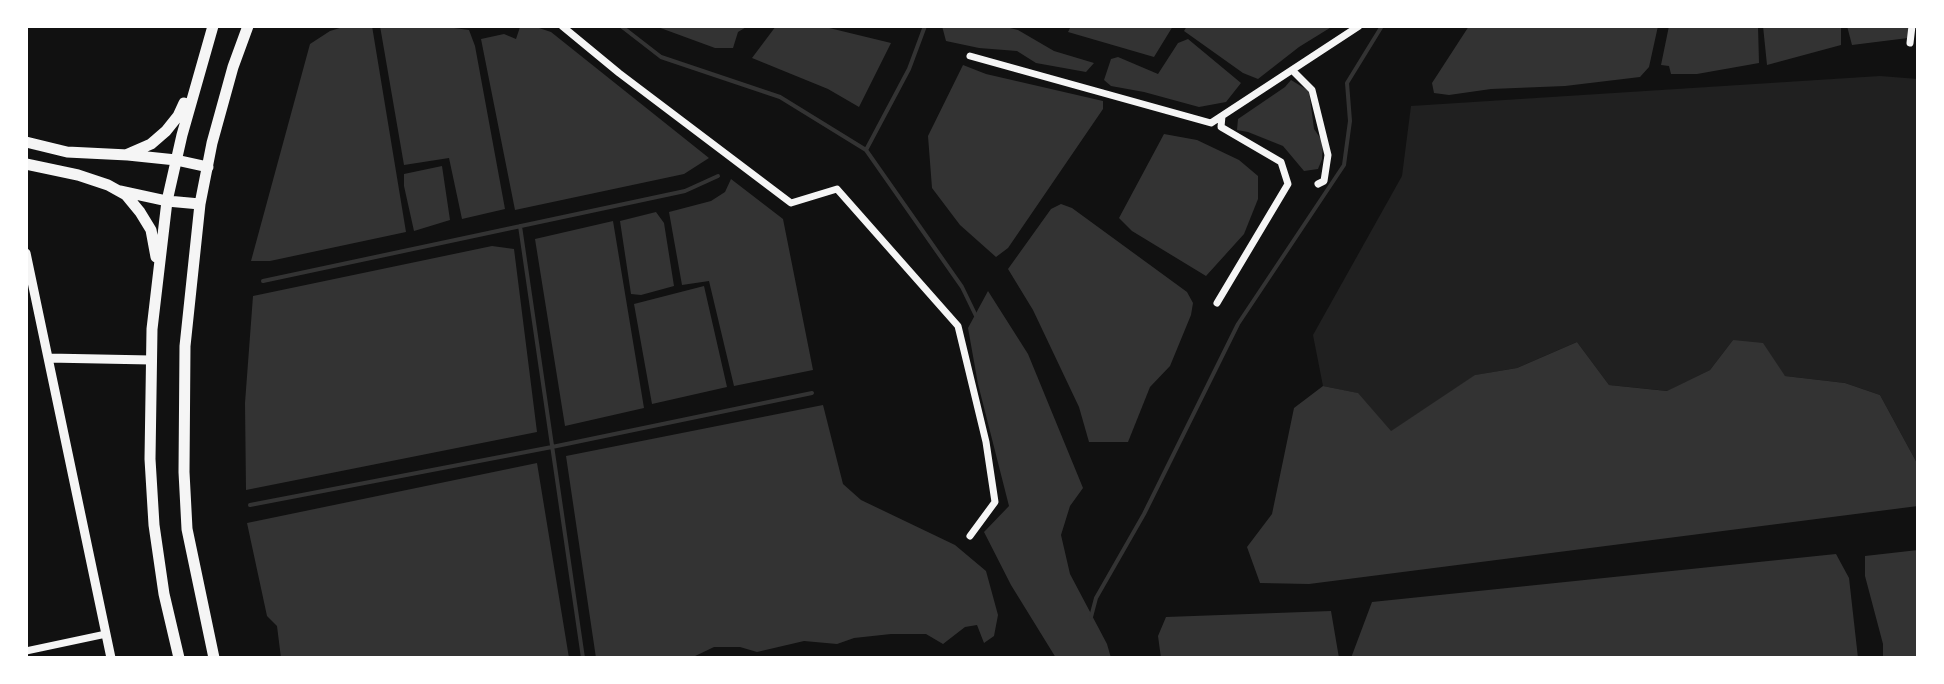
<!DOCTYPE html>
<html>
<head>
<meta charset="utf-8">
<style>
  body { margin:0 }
  #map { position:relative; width:1944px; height:684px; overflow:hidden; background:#111; font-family:Quicksand,sans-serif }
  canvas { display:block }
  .frame { position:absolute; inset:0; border:28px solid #fff; pointer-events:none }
</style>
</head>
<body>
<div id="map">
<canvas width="1944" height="684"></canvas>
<div class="frame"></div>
</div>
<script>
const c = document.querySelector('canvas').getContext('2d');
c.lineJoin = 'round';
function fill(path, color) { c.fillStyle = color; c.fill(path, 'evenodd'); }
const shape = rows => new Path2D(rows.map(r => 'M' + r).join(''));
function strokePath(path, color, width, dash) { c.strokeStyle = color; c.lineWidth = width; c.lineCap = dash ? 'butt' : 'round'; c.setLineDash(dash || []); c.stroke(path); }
const green = shape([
  [1880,76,1918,79,1918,465,1880,395,1845,383,1785,376,1733,340,1710,370,1668,391,1609,385,1577,342,1517,368,1476,375,1390,432,1357,393,1323,386,1313,335,1402,176,1411,106]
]);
const water = shape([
  [346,26,372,26,406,232,270,261,251,261,310,44,330,31],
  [380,26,439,26,469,30,475,46,505,209,462,219,449,158,404,165],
  [655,26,748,26,738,32,733,48,715,48],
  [776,26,821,26,891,43,859,107,828,89,752,58],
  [942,26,1002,26,1018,30,1054,51,1094,63,1086,72,1036,63,1017,51,979,48,946,41],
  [1071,26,1173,26,1154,57,1068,32],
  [1187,26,1333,26,1299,47,1258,79,1243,73,1184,31],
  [1469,26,1658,26,1649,67,1640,77,1565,86,1491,89,1449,95,1434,93,1432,83],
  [1669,26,1758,26,1759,63,1697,74,1671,74,1669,66,1661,65],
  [1763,26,1841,26,1841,45,1767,65],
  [1847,26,1910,26,1908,38,1852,45],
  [520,27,536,27,551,32,709,158,684,174,515,210,481,39,504,34,516,39],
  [1188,39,1241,83,1226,102,1199,107,1144,92,1111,86,1104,80,1111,59,1118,57,1158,74,1178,43],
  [963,65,986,74,1103,101,1103,109,1008,248,996,257,960,225,932,188,928,136],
  [1291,80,1309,91,1314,129,1323,142,1322,159,1318,169,1304,171,1283,146,1248,132,1237,130,1238,119,1285,87],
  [1164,134,1197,140,1239,160,1258,176,1258,199,1244,234,1206,276,1132,231,1119,218],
  [442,166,450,220,414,231,404,186,404,174],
  [731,179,783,219,813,370,734,386,709,281,682,285,669,212,711,201,725,192],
  [1061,204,1072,208,1187,292,1193,303,1191,315,1170,366,1150,387,1128,442,1089,442,1079,407,1033,310,1008,269,1051,209],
  [656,212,664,223,674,286,641,295,631,294,620,221],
  [613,221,644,408,565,426,535,239],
  [492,246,514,249,537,432,246,490,245,403,253,296],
  [704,286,727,387,652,404,634,304],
  [988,291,1028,354,1083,488,1070,506,1061,535,1070,574,1107,644,1111,658,1056,658,1011,585,984,532,1009,506,978,384,968,328],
  [1733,340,1763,343,1785,376,1845,383,1880,395,1918,465,1918,506,1309,584,1260,583,1247,547,1272,514,1294,408,1323,386,1358,393,1391,431,1475,375,1517,368,1577,342,1609,385,1667,391,1710,370],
  [823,405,843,484,861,500,955,545,986,571,998,615,994,636,984,643,977,625,965,627,943,644,926,634,891,634,854,638,837,644,804,641,757,652,740,647,714,647,691,658,596,658,566,456],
  [537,463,569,658,281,658,277,626,267,616,247,523],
  [1918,550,1918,658,1883,658,1883,644,1865,576,1865,556],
  [1836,554,1849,578,1858,658,1351,658,1372,602],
  [1331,611,1339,658,1161,658,1158,636,1166,617]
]);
const stream = shape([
  [621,26,661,57,780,97,866,150],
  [925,26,909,69,866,150,962,287,977,318],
  [520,226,583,658],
  [263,281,685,191,718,176],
  [250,505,552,447,812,393],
  [1091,617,1096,598,1144,514,1238,324,1344,165,1350,121,1347,83,1382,26],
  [887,658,926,658]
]);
const minor = shape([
  [562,26,619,73,791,203,837,189,958,326,986,442,995,502,970,536],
  [1910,43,1912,26],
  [970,56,1211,123,1359,26],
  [1292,70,1312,90,1328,155,1324,181,1318,184],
  [1217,303,1288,184,1281,162,1221,127,1222,116],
  [26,651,106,634]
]);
const tertiary = shape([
  [26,253,111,658],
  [48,358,151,360]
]);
const primary = shape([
  [26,142,67,152,128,155,176,160,208,167],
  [128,154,151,144,166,131,178,116,184,103],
  [26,164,78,175,108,185,126,195,140,212,151,230,156,257],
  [121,191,167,201,200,204],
  [179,658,164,594,154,525,150,459,152,329,167,201,182,135,213,26],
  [214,658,187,529,184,472,185,346,200,204,212,143,233,67,248,26]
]);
fill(green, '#202020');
fill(water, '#333');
strokePath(stream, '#333', 4);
strokePath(minor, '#f5f5f5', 7);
strokePath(tertiary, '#f5f5f5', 9);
strokePath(primary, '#f5f5f5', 11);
</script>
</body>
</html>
